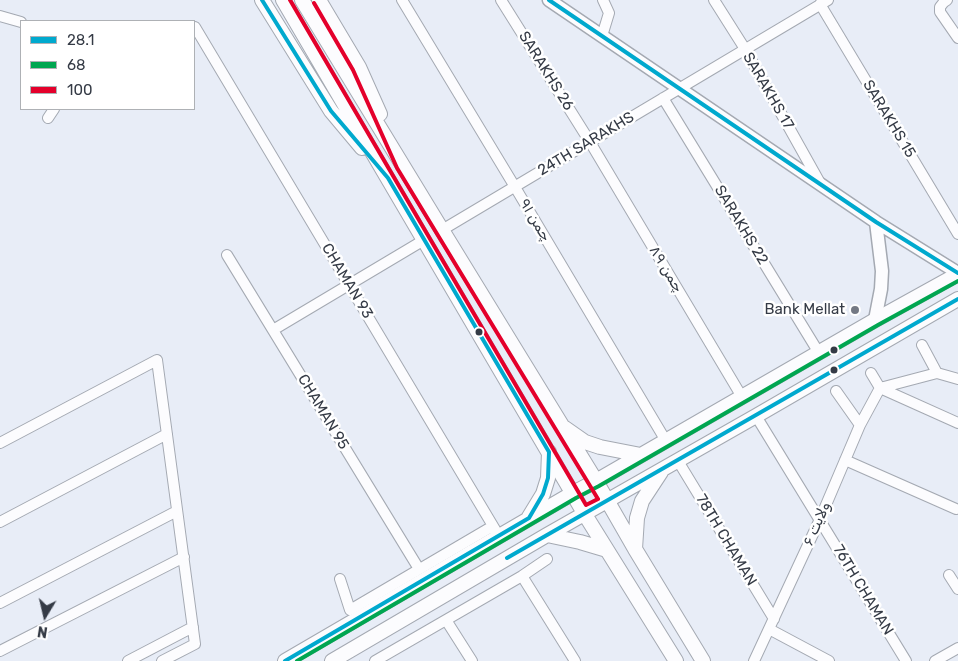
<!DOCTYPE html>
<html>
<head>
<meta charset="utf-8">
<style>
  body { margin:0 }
  #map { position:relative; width:958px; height:661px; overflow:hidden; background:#e8edf7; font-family:Rubik,sans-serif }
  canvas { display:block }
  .legend { position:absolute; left:20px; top:20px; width:175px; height:90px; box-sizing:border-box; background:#fff; border:1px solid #aeb1b5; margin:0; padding:6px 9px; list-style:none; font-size:15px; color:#353b46 }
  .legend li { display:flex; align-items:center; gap:10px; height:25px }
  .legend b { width:25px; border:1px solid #aeb1b5 }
  .north { position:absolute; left:20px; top:591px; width:50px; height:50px; -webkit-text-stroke:4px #fff; paint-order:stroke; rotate:189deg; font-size:14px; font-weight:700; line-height:20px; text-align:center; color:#353b46 }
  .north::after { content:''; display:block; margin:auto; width:18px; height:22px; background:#353b46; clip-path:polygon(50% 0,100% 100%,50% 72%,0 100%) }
</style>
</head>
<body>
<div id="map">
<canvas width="958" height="661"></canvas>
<ul class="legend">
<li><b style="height:6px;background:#00a9ce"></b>28.1</li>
<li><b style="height:6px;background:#00a651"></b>68</li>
<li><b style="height:6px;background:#e4002b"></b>100</li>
</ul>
<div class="north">N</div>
</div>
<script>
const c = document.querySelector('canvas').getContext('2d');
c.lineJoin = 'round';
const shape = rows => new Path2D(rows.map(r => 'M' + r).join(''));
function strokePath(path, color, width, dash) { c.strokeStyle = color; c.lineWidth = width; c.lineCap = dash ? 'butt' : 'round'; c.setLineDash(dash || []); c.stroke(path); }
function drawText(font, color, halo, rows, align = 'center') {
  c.font = font + ' Rubik,"Noto Naskh Arabic",sans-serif'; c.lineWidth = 5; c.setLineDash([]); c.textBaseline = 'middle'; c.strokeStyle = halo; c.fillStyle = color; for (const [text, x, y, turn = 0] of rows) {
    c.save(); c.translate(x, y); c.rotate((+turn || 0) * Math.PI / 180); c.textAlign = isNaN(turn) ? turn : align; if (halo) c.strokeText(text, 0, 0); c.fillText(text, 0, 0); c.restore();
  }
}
const minor = shape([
  [402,0,515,187,666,441],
  [501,0,590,142,742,397],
  [714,0,745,49,820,183],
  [947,0,944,2,940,7,940,12,958,38],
  [820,4,958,234],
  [0,16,21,22],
  [195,27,499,536],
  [602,36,609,13,603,0],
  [663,98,819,353],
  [48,118,54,109],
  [442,230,828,0],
  [227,255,419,569],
  [273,330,424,240],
  [922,345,937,373,958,379],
  [871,373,880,388],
  [880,388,958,423],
  [880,388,937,373],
  [836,391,860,425],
  [756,416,906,661],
  [0,443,157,360,195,644,162,661],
  [845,460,956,509],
  [678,461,774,619],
  [0,522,167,434],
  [949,575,958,589],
  [522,576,575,661],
  [340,579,350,610,493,526],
  [0,603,177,511],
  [446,620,472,661],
  [769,629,829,661],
  [0,651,184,557],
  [128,661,193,627],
  [375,661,522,576,547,559],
  [754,661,820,519,860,425,880,388],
  [935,661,958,648]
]);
const tertiary = shape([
  [549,0,876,222,958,273],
  [875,320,881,289,882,271,876,222]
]);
const secondary = shape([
  [262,0,331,111,362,148],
  [283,0,584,513,676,661],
  [302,0,442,230,596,481,635,549,703,661],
  [319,0,359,67,380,114],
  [565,428,585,442,600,447,641,455],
  [529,517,543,494,548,478,549,452],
  [547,535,580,542,607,550],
  [635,549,637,518,642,501,661,472],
  [285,661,573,493,596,481,875,320,958,274],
  [332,661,547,535,756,416,958,299]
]);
const bus1 = shape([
  [262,0,331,111,388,178,549,452,548,478,543,494,529,518,285,661],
  [549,0,876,222,958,273],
  [507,558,958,299]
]);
const bus2 = shape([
  [297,661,576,498,599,486,878,325,958,281]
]);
const bus3 = shape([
  [290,0,586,505,598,499,397,168,353,70,314,3]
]);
const markers = [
  [855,310,5,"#747984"],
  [479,332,4.5,"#353b46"],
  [834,350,4.5,"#353b46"],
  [834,370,4.5,"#353b46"]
];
const streetNames = [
  ["SARAKHS 26",546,71,58],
  ["SARAKHS 17",768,91,60],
  ["SARAKHS 15",889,119,59],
  ["24TH SARAKHS",586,144,-31],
  ["چمن ۹۱",535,220,59],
  ["SARAKHS 22",741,225,59],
  ["چمن ۸۹",666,269,59],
  ["CHAMAN 93",347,281,59],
  ["CHAMAN 95",323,412,59],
  ["ولایت ۶",817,524,-66],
  ["78TH CHAMAN",726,540,59],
  ["76TH CHAMAN",863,590,59]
];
const poiNames = [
  ["Bank Mellat",845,310]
];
strokePath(minor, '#a4a9b2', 12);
strokePath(tertiary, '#a4a9b2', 15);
strokePath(secondary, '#a4a9b2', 16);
strokePath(minor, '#fcfcfe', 10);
strokePath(tertiary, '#fcfcfe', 12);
strokePath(secondary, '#fcfcfe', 14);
strokePath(bus1, '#00a9ce', 4);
strokePath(bus2, '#00a651', 4);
strokePath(bus3, '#e4002b', 4);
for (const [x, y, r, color] of markers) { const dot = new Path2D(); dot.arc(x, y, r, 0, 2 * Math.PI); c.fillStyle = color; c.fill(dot); strokePath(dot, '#fff', 2); }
drawText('15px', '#353b46', '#fff', streetNames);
drawText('15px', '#353b46', '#fff', poiNames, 'right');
</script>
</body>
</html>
